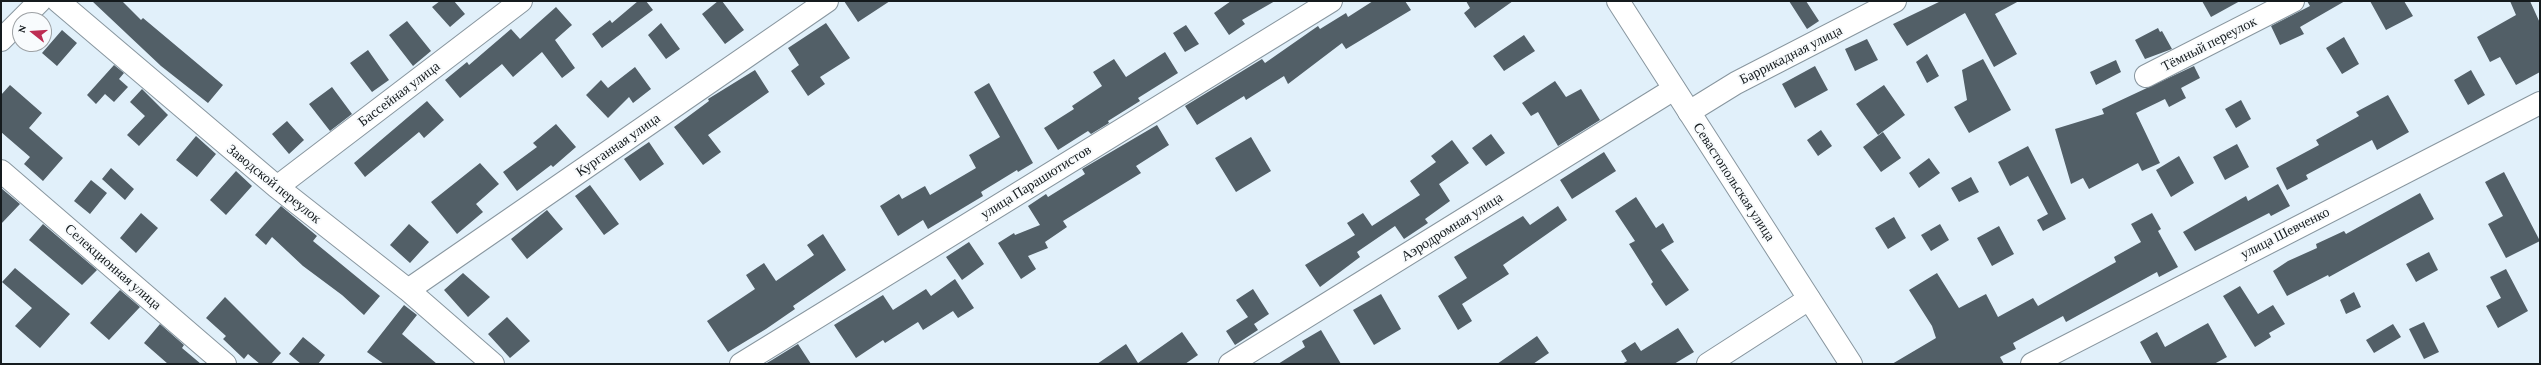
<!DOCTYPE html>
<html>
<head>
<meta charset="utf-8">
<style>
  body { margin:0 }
  #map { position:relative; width:2541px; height:365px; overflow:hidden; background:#e1f0fa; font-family:"Crimson Pro",serif }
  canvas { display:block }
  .frame { position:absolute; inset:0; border:2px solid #151b1e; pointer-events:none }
  .north { position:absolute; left:12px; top:12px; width:40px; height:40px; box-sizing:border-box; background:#f8fbfd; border:1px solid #9da1a4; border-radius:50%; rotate:287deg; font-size:11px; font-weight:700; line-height:16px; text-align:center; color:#151b1e }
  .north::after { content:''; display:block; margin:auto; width:14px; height:18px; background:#bd2d53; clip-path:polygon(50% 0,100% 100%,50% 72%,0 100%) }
</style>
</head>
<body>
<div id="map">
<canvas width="2541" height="365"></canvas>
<div class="frame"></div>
<div class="north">N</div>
</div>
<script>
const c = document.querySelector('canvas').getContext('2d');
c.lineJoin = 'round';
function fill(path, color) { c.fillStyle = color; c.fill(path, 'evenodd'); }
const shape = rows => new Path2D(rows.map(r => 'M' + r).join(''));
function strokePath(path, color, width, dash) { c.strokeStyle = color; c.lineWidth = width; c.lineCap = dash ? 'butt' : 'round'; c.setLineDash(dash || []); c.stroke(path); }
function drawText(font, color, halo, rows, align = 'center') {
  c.font = font + ' "Crimson Pro",serif'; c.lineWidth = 4; c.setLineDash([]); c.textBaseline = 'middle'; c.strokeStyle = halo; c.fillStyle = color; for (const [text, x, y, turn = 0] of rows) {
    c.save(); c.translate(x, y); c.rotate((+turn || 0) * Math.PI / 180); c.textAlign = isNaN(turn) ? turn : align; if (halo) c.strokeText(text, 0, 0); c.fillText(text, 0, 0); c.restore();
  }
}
const building = shape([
  [92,1,122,1,141,20,143,18,223,85,208,103,161,66],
  [440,1,454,1,465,14,450,27,432,7],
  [638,1,646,1,653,10,602,48,592,34,610,20,612,23],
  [718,1,722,1,744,30,725,44,702,14],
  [844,1,890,1,858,22],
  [1231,1,1275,1,1242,20,1245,24,1229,35,1214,13],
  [1373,1,1405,1,1411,10,1346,49,1342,43,1288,84,1284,76,1246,100,1244,96,1197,125,1185,106,1262,59,1265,63,1318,26,1320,29,1346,13,1348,17],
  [1466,1,1513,1,1475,28,1464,13,1470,8],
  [1789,1,1806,1,1819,21,1807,29],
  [1941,1,2019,1,1995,14,2017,54,1994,67,1965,13,1907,46,1893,24],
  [2202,1,2240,1,2211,17],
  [2307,1,2345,1,2300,27,2304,34,2280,45,2271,26,2310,6],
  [2370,1,2404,1,2413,16,2386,30],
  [2510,1,2530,1,2540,23,2540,72,2516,85,2500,57,2490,62,2477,37,2516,15],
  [556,7,572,25,555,40,575,68,562,78,542,52,513,77,502,64,460,98,445,80,467,62,469,65,511,29,520,39],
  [407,21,431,51,413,66,389,35],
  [661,23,680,49,666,59,648,35],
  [826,23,850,58,820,77,825,84,808,96,791,71,799,65,788,48],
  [1186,25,1199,44,1185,52,1173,33],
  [2158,28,2160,32,2162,31,2172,49,2145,59,2135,40],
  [62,30,77,43,57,66,42,53],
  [1524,35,1535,51,1504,71,1493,56],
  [2344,37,2359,64,2342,74,2326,48],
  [1867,39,1878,60,1855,71,1845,49],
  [368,50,389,80,372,92,350,63],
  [1165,52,1178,73,1138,98,1140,101,1108,121,1109,123,1091,134,1088,131,1058,150,1044,128,1074,109,1072,106,1102,86,1093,72,1114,59,1126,77],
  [1927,54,1939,76,1927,83,1916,62],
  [1983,59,2011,110,1969,133,1954,107,1967,100,1962,70],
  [2116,60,2121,72,2096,85,2090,72],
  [114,65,124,73,119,79,128,87,114,102,105,94,96,104,87,95],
  [1815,66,1828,90,1795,108,1782,84],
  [2194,66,2200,78,2181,88,2186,98,2169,107,2165,99,2136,113,2160,163,2142,171,2138,163,2089,189,2083,178,2071,184,2055,129,2104,114,2102,109],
  [635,67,651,89,633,103,629,97,608,118,586,95,601,80,608,88],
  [755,70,769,92,708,135,721,152,703,165,674,127,709,101,708,99],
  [2471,70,2485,95,2468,105,2454,80],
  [1555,81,1566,97,1581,89,1600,120,1558,146,1538,112,1531,116,1522,103],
  [989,83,1033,163,1018,172,1017,170,981,192,983,196,928,229,923,220,898,236,880,206,899,194,902,199,925,186,930,195,976,168,969,155,1000,137,974,92],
  [10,85,42,113,29,128,63,158,43,181,24,164,30,157,1,132,1,95],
  [1884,85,1905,115,1878,135,1856,104],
  [332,87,352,114,330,131,309,104],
  [142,89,168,115,139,146,127,135,145,116,130,102],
  [2388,95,2409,132,2377,150,2372,140,2306,175,2308,179,2287,190,2276,168,2319,145,2316,140,2359,116,2356,112],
  [2241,100,2251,119,2236,128,2225,109],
  [427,101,444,120,424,138,419,132,365,177,354,163],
  [287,121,304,140,289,154,272,134],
  [556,124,576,147,553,167,551,165,517,191,503,172,537,147,533,143],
  [1157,125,1169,145,1136,166,1141,173,1063,221,1067,227,1045,242,1048,248,1028,256,1036,269,1021,279,998,243,1014,233,1015,235,1040,225,1028,206,1046,194,1048,197,1085,174,1082,169],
  [1821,130,1832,146,1818,156,1807,140],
  [1883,132,1901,158,1881,172,1863,147],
  [1491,134,1505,153,1486,166,1472,148],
  [196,136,216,154,197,177,176,160],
  [1251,137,1271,171,1236,192,1215,158],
  [1452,140,1469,163,1439,184,1450,201,1425,219,1428,223,1404,239,1395,226,1357,252,1360,257,1320,287,1305,265,1355,235,1347,223,1363,213,1372,226,1420,195,1410,181,1436,162,1431,156],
  [649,142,664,164,640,181,624,159],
  [2237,144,2249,167,2225,180,2213,157],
  [2028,146,2066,219,2043,231,2037,220,2048,214,2028,176,2010,186,1998,162],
  [1604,152,1616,171,1572,199,1560,180],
  [2179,156,2194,183,2171,197,2156,170],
  [1929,158,1940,173,1919,188,1909,173],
  [480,163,499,184,476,204,483,212,457,234,431,202],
  [111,168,134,189,125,200,102,179],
  [236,171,252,186,226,215,210,200],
  [2504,172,2540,241,2506,258,2488,224,2503,216,2485,182],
  [1971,177,1979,192,1959,202,1951,188],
  [91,180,107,193,90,214,74,201],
  [2278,184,2290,206,2271,216,2269,213,2195,251,2183,232,2246,196,2248,201],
  [590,185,619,224,604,235,575,196],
  [1,188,20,204,1,224],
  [2420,193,2434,219,2329,277,2328,275,2287,296,2273,271,2288,261,2317,248,2316,244,2344,231,2346,234],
  [1636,197,1656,228,1663,223,1674,242,1661,250,1689,290,1666,306,1651,284,1653,282,1629,244,1635,241,1615,211],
  [281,206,317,236,313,241,380,296,364,315,342,295,303,266,272,237,266,245,255,235],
  [1558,206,1567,220,1503,265,1509,274,1462,304,1472,321,1458,330,1438,296,1467,278,1454,257,1523,216,1530,225],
  [547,210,563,229,527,259,511,239],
  [141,213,158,228,136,253,120,238],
  [2152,213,2161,229,2158,231,2178,267,2159,277,2157,272,2066,322,2063,316,2013,343,2016,349,2000,357,2004,364,1892,364,1936,338,1932,326,1909,290,1937,273,1959,308,1986,294,1998,317,2033,298,2038,306,2116,262,2114,257,2141,242,2131,224],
  [1894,217,1906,238,1888,249,1875,228],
  [43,224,97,270,82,285,29,240],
  [409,224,429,242,410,263,390,245],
  [1940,224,1949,240,1931,251,1921,235],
  [1999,226,2014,254,1992,266,1977,238],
  [823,234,846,270,793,306,795,309,766,329,728,352,707,321,755,289,746,275,764,263,776,281,814,255,807,245],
  [969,242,984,264,962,280,946,257],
  [2429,252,2438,270,2416,282,2406,264],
  [15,268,70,314,40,348,15,326,32,308,2,282],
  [2506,269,2528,311,2498,328,2486,306,2501,298,2490,277],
  [463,273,490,297,468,317,444,290],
  [955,279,974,308,958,318,953,311,923,330,918,322,885,343,883,340,856,358,834,325,883,295,893,310,926,289,931,296],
  [2240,286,2258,314,2273,305,2285,324,2269,333,2271,337,2255,347,2223,296],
  [1253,289,1269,314,1254,324,1258,330,1235,345,1226,331,1248,317,1236,300],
  [120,290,140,307,109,340,90,323],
  [2354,292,2361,307,2346,314,2340,300],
  [1381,294,1401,329,1374,345,1353,310],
  [225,297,281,353,271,364,260,364,248,354,244,359,223,339,226,336,206,318],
  [404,305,417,315,402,334,437,364,384,364,367,352],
  [507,317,530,341,510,358,488,334],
  [2424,322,2439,352,2424,359,2409,329],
  [2208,323,2227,357,2214,364,2152,364,2140,342,2157,332,2165,347],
  [160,324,184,345,182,348,201,364,168,364,144,343],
  [2393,324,2401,337,2374,353,2366,340],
  [1678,328,1694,352,1674,364,1622,364,1627,361,1621,351,1635,342,1641,351],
  [1321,330,1341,364,1278,364,1305,347,1302,341],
  [1182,332,1198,355,1185,364,1097,364,1126,344,1138,363],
  [1537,336,1549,353,1533,364,1497,364],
  [303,337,325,355,318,364,301,364,289,354],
  [798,344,811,364,765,364,772,360]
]);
const minor = shape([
  [58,1,277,187,408,290,493,364],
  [2146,76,2293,1],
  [1689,112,1736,83,1895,1],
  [1,171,225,364],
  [277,187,521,1],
  [408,290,827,1],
  [741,364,1331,1],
  [1230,364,1674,89],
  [1708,364,1809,299],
  [2032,364,2540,103]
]);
const major = shape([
  [1618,1,1851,364],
  [21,20,40,1],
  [1,40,20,21]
]);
const streetNames = [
  ["Тёмный переулок",2209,44,-27],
  ["Баррикадная улица",1791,55,-27],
  ["Бассейная улица",399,94,-37],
  ["Курганная улица",618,145,-35],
  ["улица Парашютистов",1036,182,-32],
  ["Севастопольская улица",1734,182,57],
  ["Заводской переулок",274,184,39],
  ["Аэродромная улица",1452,227,-32],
  ["улица Шевченко",2285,233,-27],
  ["Селекционная улица",113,267,41]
];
fill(building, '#525f67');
strokePath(minor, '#88969f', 24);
strokePath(major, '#88969f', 24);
strokePath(minor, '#fff', 22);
strokePath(major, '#fff', 22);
drawText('14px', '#151b1e', '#f8fbfd', streetNames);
</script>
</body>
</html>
